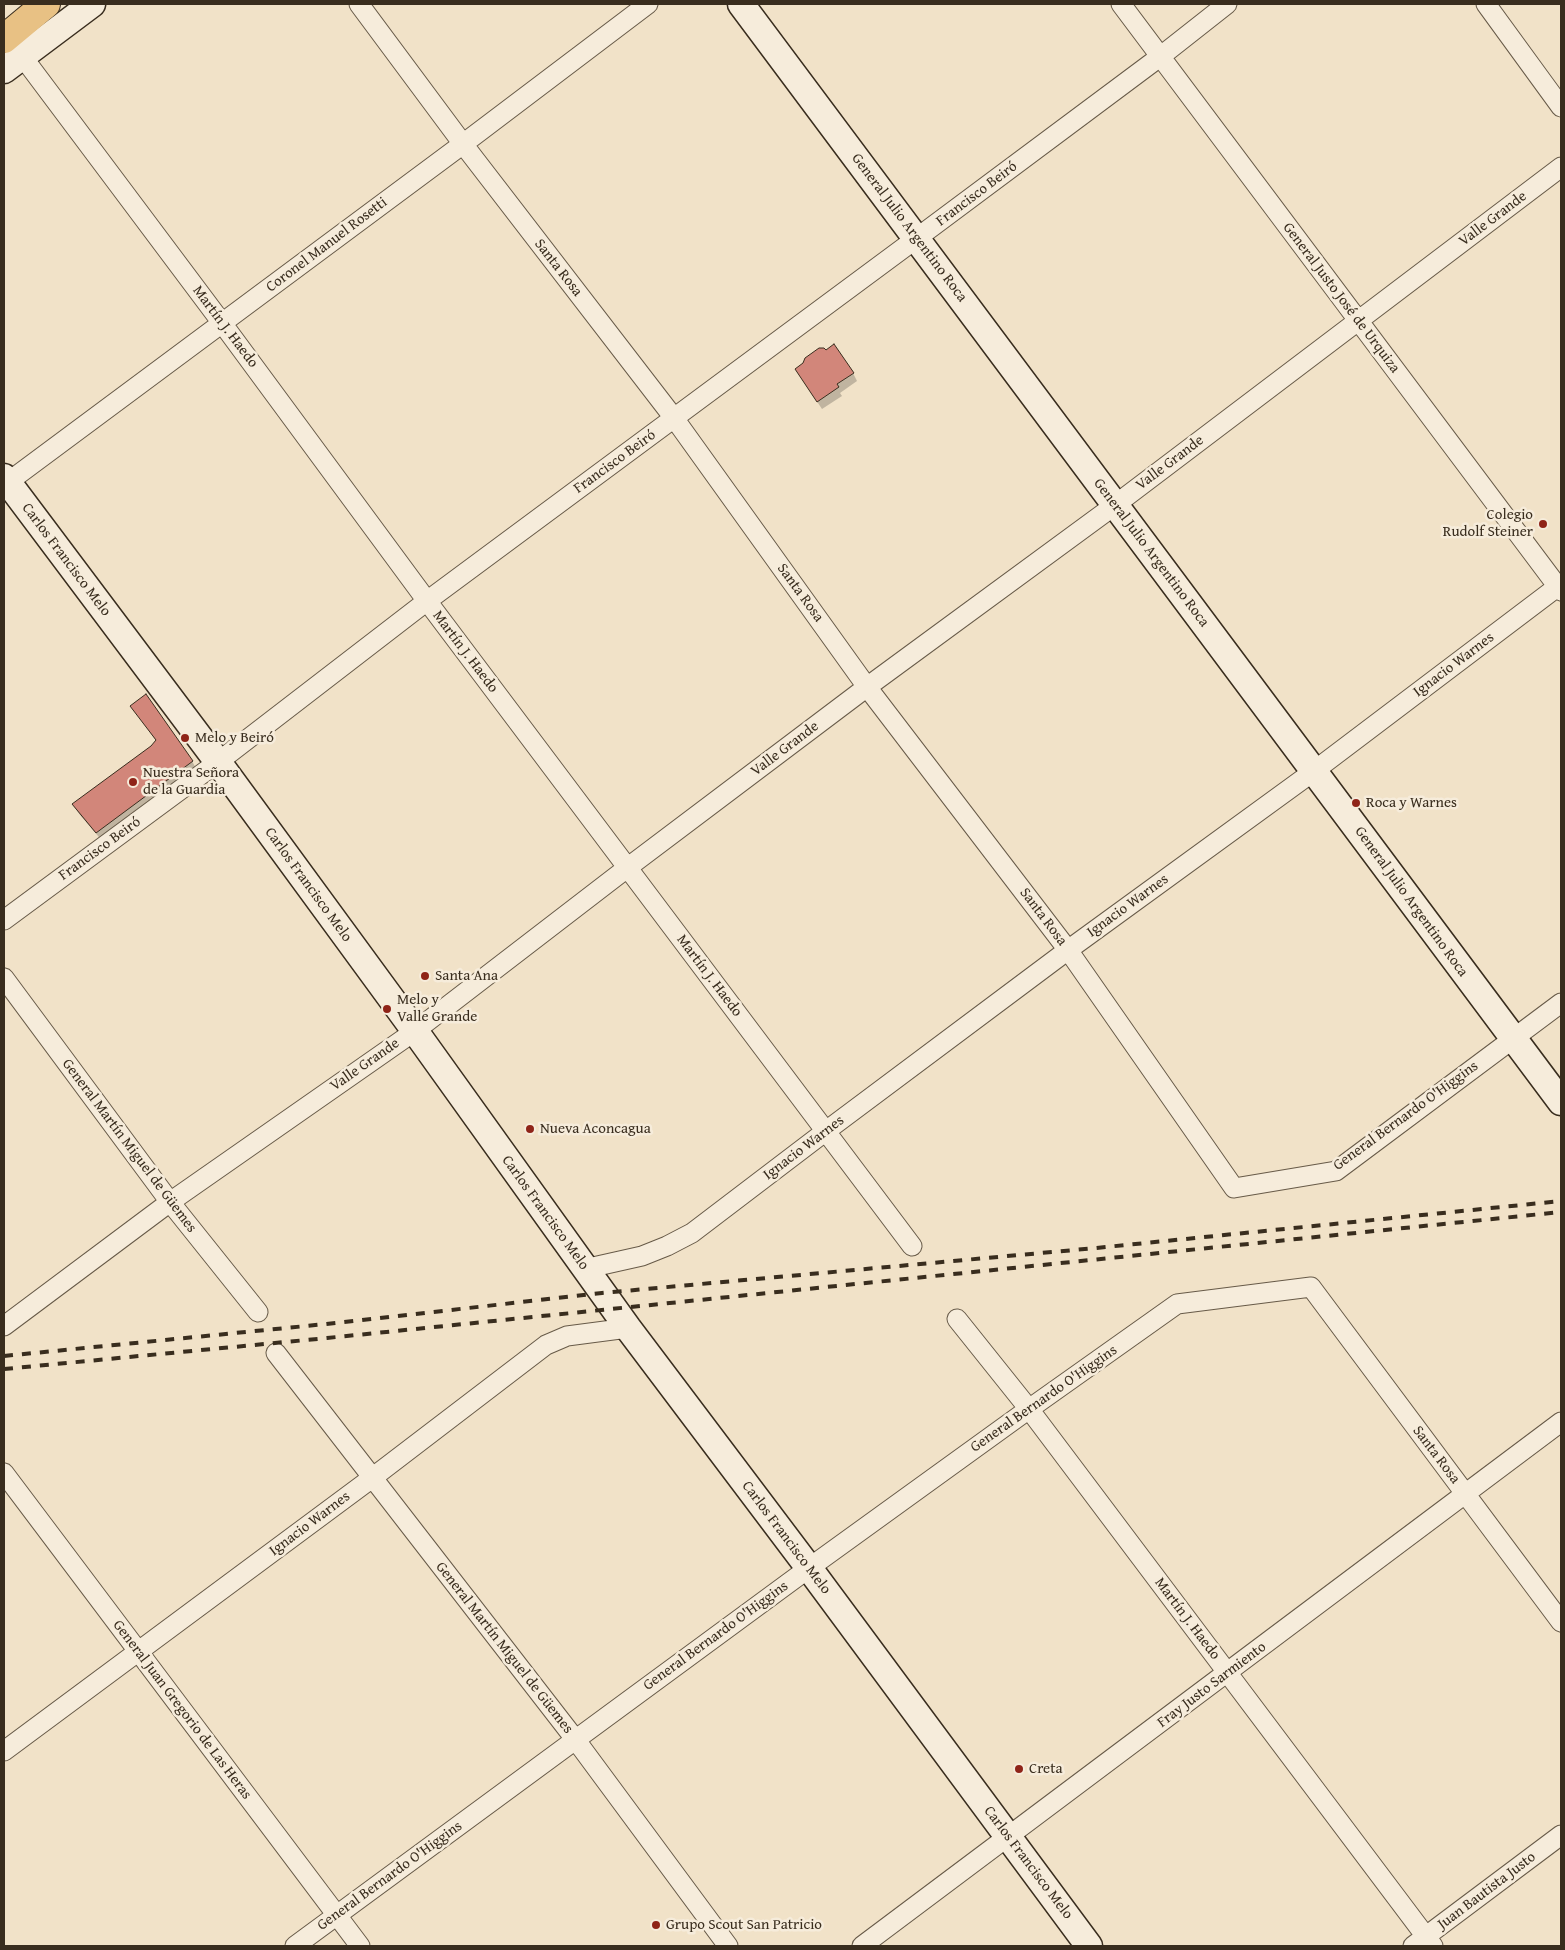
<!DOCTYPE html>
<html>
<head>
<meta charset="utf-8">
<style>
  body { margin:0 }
  #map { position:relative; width:1565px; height:1950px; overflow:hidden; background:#f1e2c8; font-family:"Gentium Book Plus",serif }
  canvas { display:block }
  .frame { position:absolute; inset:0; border:5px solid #392d1e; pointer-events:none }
</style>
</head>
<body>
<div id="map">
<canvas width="1565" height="1950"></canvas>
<div class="frame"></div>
</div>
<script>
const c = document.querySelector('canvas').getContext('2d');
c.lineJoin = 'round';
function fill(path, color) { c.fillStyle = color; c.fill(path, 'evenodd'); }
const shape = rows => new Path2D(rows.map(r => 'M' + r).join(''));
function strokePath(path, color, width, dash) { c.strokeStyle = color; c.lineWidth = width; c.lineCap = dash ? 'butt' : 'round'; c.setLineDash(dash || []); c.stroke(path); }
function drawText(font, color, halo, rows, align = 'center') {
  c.font = font + ' "Gentium Book Plus",serif'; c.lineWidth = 5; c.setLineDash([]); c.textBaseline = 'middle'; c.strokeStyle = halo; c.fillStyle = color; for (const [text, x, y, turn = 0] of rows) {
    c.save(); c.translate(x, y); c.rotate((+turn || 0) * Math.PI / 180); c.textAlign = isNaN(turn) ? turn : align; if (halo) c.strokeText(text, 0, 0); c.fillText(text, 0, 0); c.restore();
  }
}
const shadow = shape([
  [796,370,853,373,857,381,840,393,842,396,822,409],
  [132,706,192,761,198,772,104,843,80,815,73,805,152,747,156,741]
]);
const building = shape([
  [834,344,854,373,837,384,839,387,817,402,795,369,803,363,805,358,819,348,824,348,826,350,834,344],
  [146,694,193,761,96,833,72,804,151,746,156,740,130,706,146,694]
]);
const street = shape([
  [359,4,463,144,674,418,867,687,1068,950,1234,1188,1336,1171,1561,1003],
  [1121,4,1561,591],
  [1486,4,1561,107],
  [22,56,222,323,427,601,912,1246],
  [4,485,463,144,648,4],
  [4,920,218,762,427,601,917,238,1161,56,1227,4],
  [4,978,170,1202,258,1312],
  [584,1269,642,1256,667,1246,692,1233,826,1131,1068,950,1314,771,1561,584],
  [957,1319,1029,1409,1433,1946],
  [4,1326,170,1202,415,1031,627,868,867,687,1115,505,1561,167],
  [276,1353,575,1739,728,1946],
  [4,1473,360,1946],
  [4,1751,372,1478,546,1345,567,1336,628,1328],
  [295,1946,809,1568,1029,1409,1177,1304,1311,1287,1561,1622],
  [862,1946,1561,1422],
  [1413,1946,1561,1835]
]);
const secondary = shape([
  [741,4,1561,1102],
  [4,70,92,4],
  [4,477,218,762,415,1031,628,1328,809,1568,1089,1946]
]);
const highway = shape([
  [4,39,46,4]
]);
const rail = shape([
  [4,1356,326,1324,602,1293,1096,1248,1561,1201],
  [4,1369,327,1338,1561,1212]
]);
const markers = [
  [1543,524,5,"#8f2418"],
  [185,738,5,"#8f2418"],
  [133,782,5,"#8f2418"],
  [1356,803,5,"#8f2418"],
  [425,976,5,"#8f2418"],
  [387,1009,5,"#8f2418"],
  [530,1129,5,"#8f2418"],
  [1019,1769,5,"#8f2418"],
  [656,1925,5,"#8f2418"]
];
const streetNames = [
  ["Francisco Beiró",977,194,-37],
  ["Valle Grande",1493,219,-37],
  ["General Julio Argentino Roca",909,228,53],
  ["Coronel Manuel Rosetti",327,245,-37],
  ["Santa Rosa",558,268,52],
  ["General Justo José de Urquiza",1341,298,53],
  ["Martín J. Haedo",225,327,53],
  ["Francisco Beiró",615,462,-36],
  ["Valle Grande",1170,463,-37],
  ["General Julio Argentino Roca",1151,553,53],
  ["Carlos Francisco Melo",66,560,53],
  ["Santa Rosa",800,593,54],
  ["Martín J. Haedo",465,652,53],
  ["Ignacio Warnes",1454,665,-37],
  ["Valle Grande",785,749,-37],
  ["Francisco Beiró",100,849,-36],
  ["Carlos Francisco Melo",308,885,54],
  ["General Julio Argentino Roca",1411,902,54],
  ["Ignacio Warnes",1128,906,-36],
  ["Santa Rosa",1043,917,53],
  ["Martín J. Haedo",709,976,53],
  ["Valle Grande",365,1065,-35],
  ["General Bernardo O'Higgins",1406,1116,-36],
  ["General Martín Miguel de Güemes",129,1146,53],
  ["Ignacio Warnes",804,1148,-37],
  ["Carlos Francisco Melo",545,1213,54],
  ["General Bernardo O'Higgins",1044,1399,-35],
  ["Santa Rosa",1436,1455,53],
  ["Ignacio Warnes",310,1524,-37],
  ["Carlos Francisco Melo",786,1538,53],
  ["Martín J. Haedo",1187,1619,53],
  ["General Bernardo O'Higgins",716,1636,-36],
  ["General Martín Miguel de Güemes",504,1648,52],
  ["Fray Justo Sarmiento",1212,1685,-37],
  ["General Juan Gregorio de Las Heras",182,1710,53],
  ["Carlos Francisco Melo",1028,1863,53],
  ["General Bernardo O'Higgins",390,1876,-36],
  ["Juan Bautista Justo",1487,1891,-37]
];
const poiNames = [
  ["Colegio",1533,515,"right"],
  ["Rudolf Steiner",1533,532,"right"],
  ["Melo y Beiró",195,738],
  ["Nuestra Señora",143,773],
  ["de la Guardia",143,790],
  ["Roca y Warnes",1366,803],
  ["Santa Ana",435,976],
  ["Melo y",397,1000],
  ["Valle Grande",397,1017],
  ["Nueva Aconcagua",540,1129],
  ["Creta",1029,1769],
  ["Grupo Scout San Patricio",666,1925]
];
fill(shadow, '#0003');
fill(building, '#d2867a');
strokePath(building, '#392d1e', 1);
strokePath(street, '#675a48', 21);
strokePath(secondary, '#392d1e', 29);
strokePath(highway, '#392d1e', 30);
strokePath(street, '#f6ecdb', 19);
strokePath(secondary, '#f6ecdb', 26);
strokePath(highway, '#e8c184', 28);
strokePath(rail, '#392d1e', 4, [9, 9]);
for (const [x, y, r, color] of markers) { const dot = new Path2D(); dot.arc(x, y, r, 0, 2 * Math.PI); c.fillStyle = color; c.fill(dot); strokePath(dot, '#f6ecdb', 2); }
drawText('15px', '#392d1e', '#f6ecdb', streetNames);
drawText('15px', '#392d1e', '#f6ecdb', poiNames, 'left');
</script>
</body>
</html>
